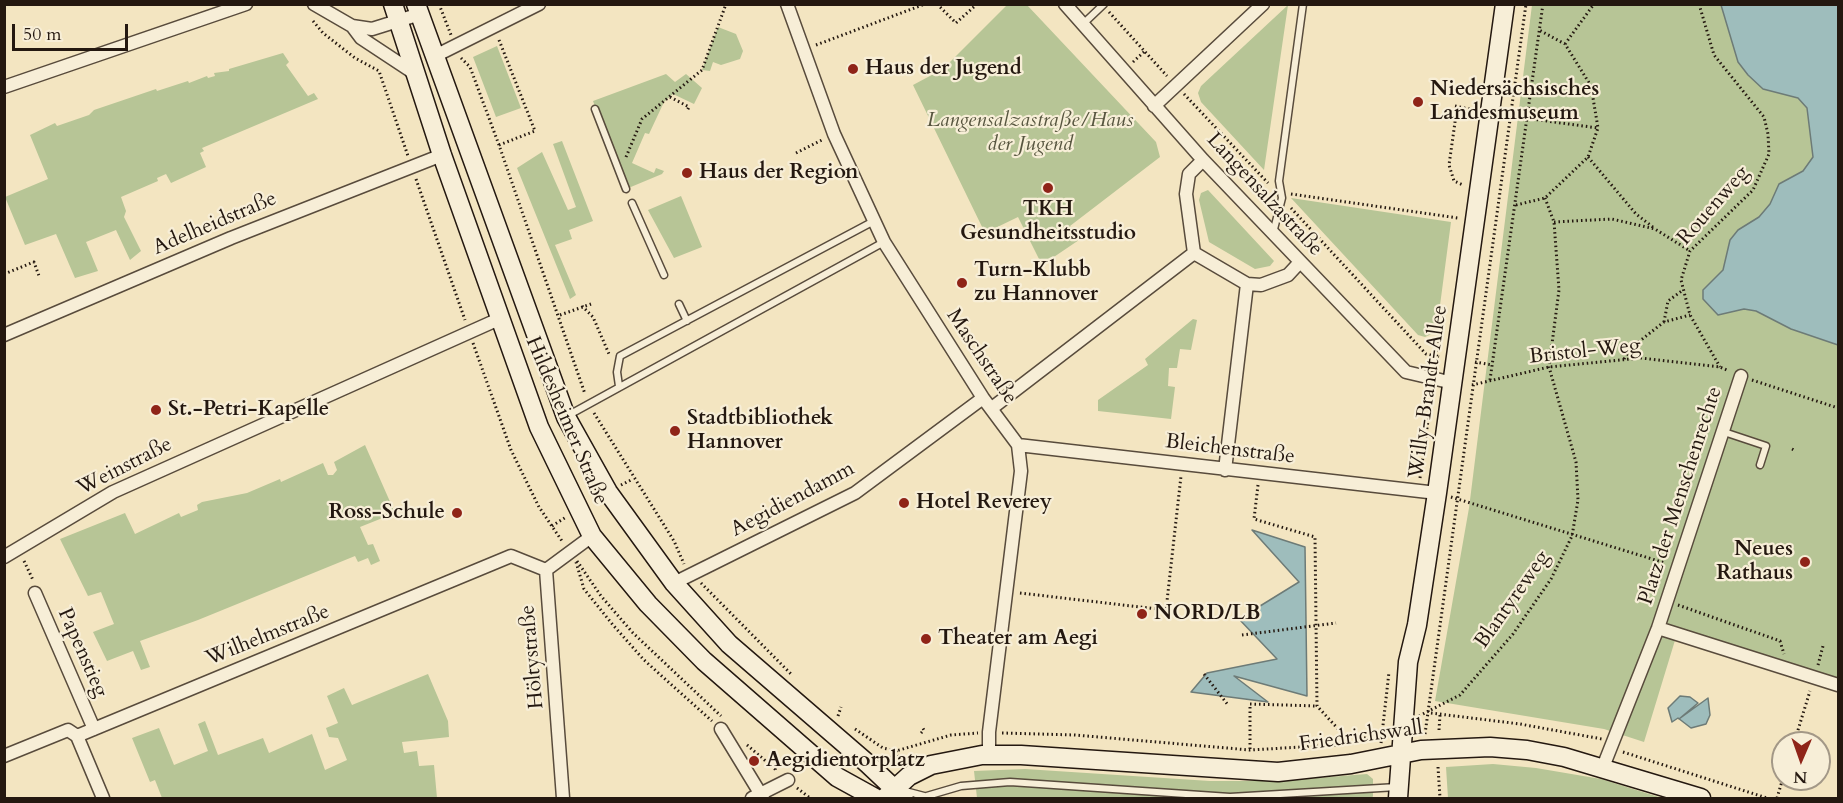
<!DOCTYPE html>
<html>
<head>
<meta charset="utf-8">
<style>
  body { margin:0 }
  #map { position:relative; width:1843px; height:803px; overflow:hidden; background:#f3e5c1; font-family:Cardo,serif }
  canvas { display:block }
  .frame { position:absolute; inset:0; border:6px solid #241810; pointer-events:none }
  .north { position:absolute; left:1771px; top:731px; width:60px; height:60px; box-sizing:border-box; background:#f7eed7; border:2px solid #a39887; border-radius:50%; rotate:182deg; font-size:16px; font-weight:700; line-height:24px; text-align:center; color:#241810 }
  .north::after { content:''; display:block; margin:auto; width:21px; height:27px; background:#8f2418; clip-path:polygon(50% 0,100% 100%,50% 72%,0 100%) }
  .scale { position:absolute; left:12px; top:24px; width:116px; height:27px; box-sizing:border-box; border:3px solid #241810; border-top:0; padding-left:8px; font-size:18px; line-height:21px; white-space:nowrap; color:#241810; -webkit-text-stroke:4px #f7eed7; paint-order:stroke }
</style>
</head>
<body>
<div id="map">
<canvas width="1843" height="803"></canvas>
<div class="frame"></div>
<div class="north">N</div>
<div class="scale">50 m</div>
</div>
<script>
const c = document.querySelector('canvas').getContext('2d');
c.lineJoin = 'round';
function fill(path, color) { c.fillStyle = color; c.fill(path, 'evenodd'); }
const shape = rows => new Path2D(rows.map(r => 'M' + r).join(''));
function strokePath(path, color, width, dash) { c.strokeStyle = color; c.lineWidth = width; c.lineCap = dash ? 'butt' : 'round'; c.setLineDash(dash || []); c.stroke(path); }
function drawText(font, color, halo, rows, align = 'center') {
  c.font = font + ' Cardo,serif'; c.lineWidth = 4.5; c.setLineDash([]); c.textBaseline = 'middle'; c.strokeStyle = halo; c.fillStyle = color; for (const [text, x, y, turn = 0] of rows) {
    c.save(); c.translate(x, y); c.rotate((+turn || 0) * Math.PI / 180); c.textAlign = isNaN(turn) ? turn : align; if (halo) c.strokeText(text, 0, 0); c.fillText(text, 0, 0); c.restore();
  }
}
const green = shape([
  [1007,5,1027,5,1156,142,1160,157,1070,226,1079,240,1042,265,1018,217,985,233,913,85,943,69],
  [1288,5,1264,170,1201,102,1198,93,1201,86],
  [1532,5,1838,5,1838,690,1676,637,1644,742,1604,729,1435,701,1469,508],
  [718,27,736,34,743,51,740,59,721,65,713,62,710,71,702,70],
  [497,46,521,108,496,117,473,57],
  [283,53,289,62,286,65,308,96,314,93,318,99,202,148,204,151,200,153,206,167,171,183,166,174,157,178,158,181,121,197,126,211,124,217,141,251,130,260,116,230,86,242,98,271,75,278,56,234,25,245,5,197,48,179,30,135,55,123,57,126,89,115,94,110,156,89,157,91,188,81,189,83,207,76,208,78,215,76,214,73,229,71,229,69],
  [666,74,675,82,686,74,702,88,694,104,673,94,664,102,649,134,645,133,632,163,654,173,656,168,664,171,662,174,626,189,593,101],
  [562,141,593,221,569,230,572,239,555,245,576,295,570,299,517,168,542,152,568,210,576,207,553,144],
  [1208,190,1274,261,1270,266,1255,269,1209,242,1199,200,1201,193],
  [681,196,702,247,674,258,648,210],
  [1291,198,1451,222,1437,328,1434,333,1425,337,1418,335],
  [1193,319,1197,320,1191,350,1180,349,1177,368,1169,368,1168,386,1175,387,1171,419,1098,411,1098,400,1148,365,1145,359],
  [365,445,395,513,360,527,368,545,373,544,380,561,371,565,368,558,358,562,355,556,198,620,140,641,150,667,141,670,133,651,107,661,93,632,114,624,101,592,88,596,60,539,125,513,135,534,179,513,181,517,198,510,197,505,202,502,247,493,280,479,281,482,323,463,328,475,333,475,337,470,334,462],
  [428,674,448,721,449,737,402,742,404,753,417,751,419,766,434,765,437,798,162,798,155,780,150,782,132,738,159,728,174,765,208,751,198,724,205,721,218,755,263,738,269,753,312,734,325,770,347,760,338,738,329,737,326,728,338,723,327,696,344,688,352,705],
  [1493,764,1536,768,1601,779,1662,798,1448,798,1446,767],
  [1025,769,1210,781,1279,781,1367,774,1373,779,1373,796,1372,798,977,798,974,771]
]);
const water = shape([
  [1721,5,1838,5,1838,345,1791,329,1756,311,1744,309,1718,315,1703,299,1703,290,1723,270,1730,240,1738,230,1759,217,1770,204,1779,184,1803,171,1813,157,1807,108,1798,98,1763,89,1748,75,1738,62,1721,5],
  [1252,530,1305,547,1307,696,1234,676,1268,702,1191,692,1207,673,1277,659,1239,619,1299,582,1252,530],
  [1680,696,1690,697,1698,703,1679,719,1708,698,1710,715,1706,724,1691,728,1678,718,1672,722,1668,708,1680,696]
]);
const path = shape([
  [439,4,451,35],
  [937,4,956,23,977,4],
  [1699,4,1714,55,1764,117,1768,134,1769,154,1753,190,1690,251,1681,280,1690,315,1720,367],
  [1109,12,1167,76],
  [313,21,323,33,355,58,379,71,408,156],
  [1565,44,1594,4],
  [816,45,925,4],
  [461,58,470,67,499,145,585,394],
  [1133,62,1145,51],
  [1184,94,1268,183],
  [670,97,689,107,687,111],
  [1455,106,1474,110],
  [1457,108,1449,165,1454,181,1463,185],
  [1510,116,1598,128],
  [499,145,535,131,499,40],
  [796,153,822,140],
  [626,157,642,119,702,70,726,4],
  [1588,157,1636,214,1654,228],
  [416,179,465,320],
  [1291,194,1458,218],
  [1516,205,1545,198,1588,157,1598,128,1591,86,1565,44,1539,30],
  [1291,208,1426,354,1439,357],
  [1554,222,1612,219,1655,229,1690,251],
  [4,274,34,262,39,276],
  [582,306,593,317,609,354],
  [560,315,591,304],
  [1664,322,1668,301,1683,290],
  [473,343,511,450,539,507,562,541],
  [1624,359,1632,347,1664,322,1690,315],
  [1475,362,1492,365],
  [1435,365,1445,303],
  [1490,380,1543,4],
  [1752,380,1838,408],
  [1472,385,1549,367,1641,358,1720,367,1729,371],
  [594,413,674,541,684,564],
  [1792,449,1796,451],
  [1420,478,1432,392],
  [621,485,633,479],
  [1258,485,1254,519,1315,537,1317,706,1351,743],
  [1451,497,1665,563],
  [552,526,566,517],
  [24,561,33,580],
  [577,561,601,596,633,633,721,716],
  [576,562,584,589,613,625,644,660,712,721],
  [701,583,791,674],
  [1020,593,1166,610,1181,476],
  [1678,605,1780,641,1784,654],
  [1818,665,1823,646],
  [1204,674,1228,705],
  [1431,713,1520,724,1602,739],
  [838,716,841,707],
  [1419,716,1460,695,1513,634,1551,579,1572,536,1578,500,1576,462,1549,367,1559,290,1554,222,1545,198],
  [855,729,883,748,896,751,951,735,978,733],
  [1439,730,1440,715],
  [921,733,924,730,922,727],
  [1002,733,1075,735,1250,750,1351,744,1388,728],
  [1425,734,1526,4],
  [1381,743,1389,672],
  [1794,743,1810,691],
  [747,745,776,770],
  [1250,749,1250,704,1317,706],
  [896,751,900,763],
  [1623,752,1767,798],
  [887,761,896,751],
  [1438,767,1440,798],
  [775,769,788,755],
  [797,788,810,798],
  [1777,798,1783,778]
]);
const lane = shape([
  [1083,24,1104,4],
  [595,109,626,189],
  [632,203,664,275],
  [1273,233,1282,198,1279,181,1303,4],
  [679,304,687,321],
  [619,386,617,372,620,356,874,221],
  [567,416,884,242],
  [1724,432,1766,446,1760,465],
  [905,791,924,796],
  [920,798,961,786,1010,782,1230,797,1397,787]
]);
const street = shape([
  [314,4,352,26,372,29,420,14],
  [787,4,834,134,884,242,983,398,1018,445,1021,471,989,732,989,755],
  [1065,4,1203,160,1406,372,1453,383],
  [352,26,361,38,414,73],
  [435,56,539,4],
  [4,87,246,4],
  [1154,106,1263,4],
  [1203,160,1189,174,1186,194,1194,253,1247,284,1261,285,1288,275,1300,262],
  [4,335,231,238,442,155],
  [992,408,1194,253],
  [1018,445,1437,493],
  [1225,470,1247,284],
  [4,557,113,492,499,319],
  [546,570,563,798],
  [546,570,592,536],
  [674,583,855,493,983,398],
  [35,593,94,729],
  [1658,628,1838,685],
  [721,729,763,798],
  [77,736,511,556,546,570],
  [77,736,103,798],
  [4,756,68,730,77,736],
  [1603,767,1658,628,1741,376],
  [752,798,788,780]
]);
const secondary = shape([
  [393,4,442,155,539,427,592,536,648,604,704,661,837,777,875,798],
  [416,4,566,417,608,492,674,583,729,644,868,764,904,798],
  [886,797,909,776,931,765,982,755,1021,755,1278,772,1351,764,1421,750,1490,747,1527,750,1564,757,1701,798],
  [1398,798,1408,662,1417,625,1437,493,1505,4]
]);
const pathBridge = shape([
  [1242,635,1336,623]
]);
const markers = [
  [853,69,6,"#8f2418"],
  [1418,102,6,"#8f2418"],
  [687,173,6,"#8f2418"],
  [1048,188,6,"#8f2418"],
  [962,283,6,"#8f2418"],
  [156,410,6,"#8f2418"],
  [675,431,6,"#8f2418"],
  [904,503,6,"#8f2418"],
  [457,513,6,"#8f2418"],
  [1805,562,6,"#8f2418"],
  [1142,614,6,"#8f2418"],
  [926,639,6,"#8f2418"],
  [754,761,6,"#8f2418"]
];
const poiNames = [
  ["Haus der Jugend",865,69],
  ["Niedersächsisches",1430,90],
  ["Landesmuseum",1430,114],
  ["Haus der Region",699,173],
  ["TKH",1048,210,"center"],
  ["Gesundheitsstudio",1048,234,"center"],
  ["Turn-Klubb",974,271],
  ["zu Hannover",974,295],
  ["St.-Petri-Kapelle",168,410],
  ["Stadtbibliothek",687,419],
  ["Hannover",687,443],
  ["Hotel Reverey",916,503],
  ["Ross-Schule",445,513,"right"],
  ["Neues",1793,550,"right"],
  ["Rathaus",1793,574,"right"],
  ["NORD/LB",1154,614],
  ["Theater am Aegi",938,639],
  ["Aegidientorplatz",766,761]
];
const parkNames = [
  ["Langensalzastraße/Haus",1030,121],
  ["der Jugend",1030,145]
];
const streetNames = [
  ["Langensalzastraße",1264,195,47],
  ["Rouenweg",1714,206,-49],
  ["Adelheidstraße",215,224,-23],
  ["Bristol-Weg",1585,352,-6],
  ["Maschstraße",981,357,56],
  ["Willy-Brandt-Allee",1429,392,-82],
  ["Hildesheimer Straße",566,421,67],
  ["Bleichenstraße",1230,450,7],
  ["Weinstraße",125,467,-27],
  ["Platz der Menschenrechte",1681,496,-72],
  ["Aegidiendamm",793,500,-28],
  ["Blantyreweg",1513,600,-55],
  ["Wilhelmstraße",268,636,-22],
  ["Papenstieg",82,653,66],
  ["Höltystraße",533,657,-95],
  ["Friedrichswall",1361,737,-8]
];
fill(green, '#b7c596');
fill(water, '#9ebdbc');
strokePath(water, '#6d7b77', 1.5);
strokePath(lane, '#584b3c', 9);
strokePath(street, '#584b3c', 15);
strokePath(secondary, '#241810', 21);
strokePath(path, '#241810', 3, [1.5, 3]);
strokePath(lane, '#f7eed7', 6);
strokePath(street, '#f7eed7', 12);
strokePath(secondary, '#f7eed7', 18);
strokePath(pathBridge, '#241810', 3, [1.5, 3]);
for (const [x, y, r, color] of markers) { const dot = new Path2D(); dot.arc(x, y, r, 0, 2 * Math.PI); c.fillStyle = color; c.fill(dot); strokePath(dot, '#f7eed7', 2); }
drawText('bold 21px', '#241810', '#f7eed7', poiNames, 'left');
drawText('italic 21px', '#57553f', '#f7eed7', parkNames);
drawText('21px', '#241810', '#f7eed7', streetNames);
</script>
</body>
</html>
